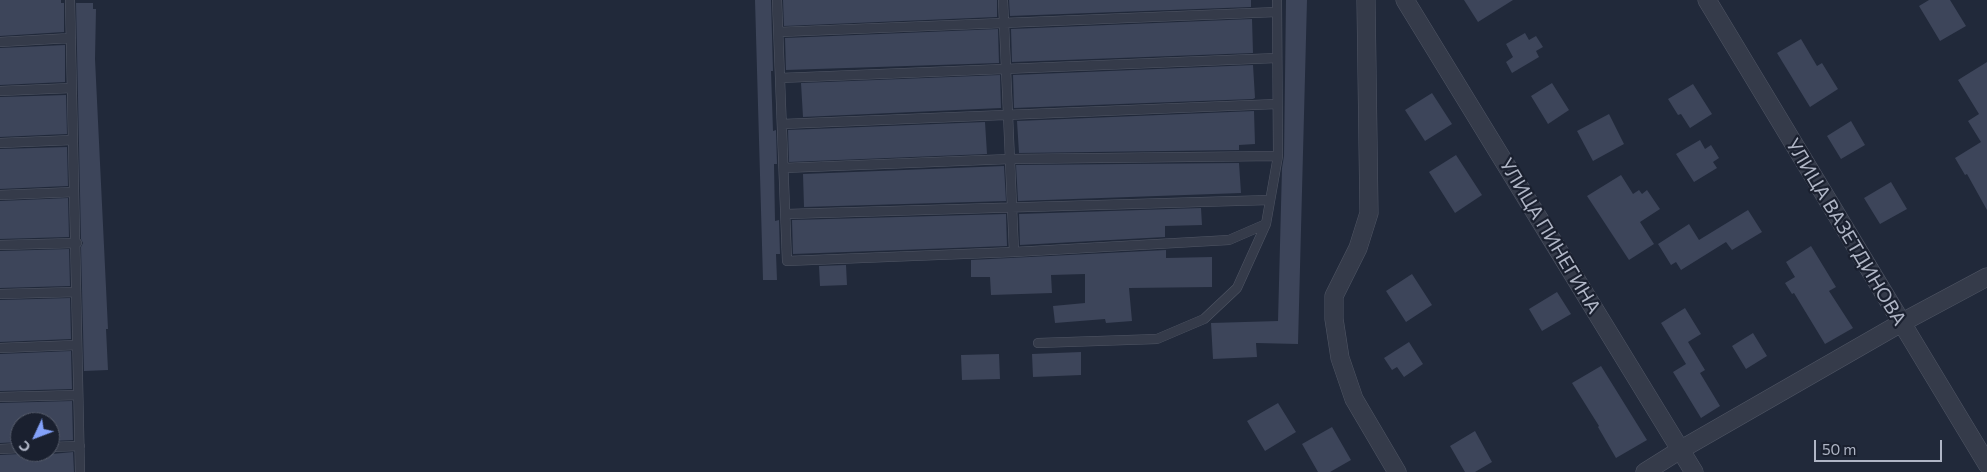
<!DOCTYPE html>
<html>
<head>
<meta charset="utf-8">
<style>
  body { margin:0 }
  #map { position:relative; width:1987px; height:472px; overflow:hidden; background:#21293a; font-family:Commissioner,sans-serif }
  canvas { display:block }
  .north { position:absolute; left:10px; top:412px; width:50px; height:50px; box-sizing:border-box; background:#1a202f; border:1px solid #565c6b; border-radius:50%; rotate:227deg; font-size:14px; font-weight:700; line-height:20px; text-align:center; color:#b0b6c6 }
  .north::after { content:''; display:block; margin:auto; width:18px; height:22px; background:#83a1f9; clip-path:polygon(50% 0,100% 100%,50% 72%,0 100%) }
  .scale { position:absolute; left:1814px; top:440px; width:128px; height:22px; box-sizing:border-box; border:2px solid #b0b6c6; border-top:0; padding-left:6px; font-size:15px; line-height:18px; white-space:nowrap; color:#b0b6c6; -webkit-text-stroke:4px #1a202f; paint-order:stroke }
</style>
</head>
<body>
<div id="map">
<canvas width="1987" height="472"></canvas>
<div class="north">С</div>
<div class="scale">50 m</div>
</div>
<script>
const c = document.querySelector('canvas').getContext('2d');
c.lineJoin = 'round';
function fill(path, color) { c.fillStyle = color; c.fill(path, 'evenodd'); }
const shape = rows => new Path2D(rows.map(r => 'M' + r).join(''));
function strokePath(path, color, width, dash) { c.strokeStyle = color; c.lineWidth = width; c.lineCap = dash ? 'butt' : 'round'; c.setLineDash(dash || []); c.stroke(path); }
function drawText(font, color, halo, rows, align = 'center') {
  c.font = font + ' Commissioner,sans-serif'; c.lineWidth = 4.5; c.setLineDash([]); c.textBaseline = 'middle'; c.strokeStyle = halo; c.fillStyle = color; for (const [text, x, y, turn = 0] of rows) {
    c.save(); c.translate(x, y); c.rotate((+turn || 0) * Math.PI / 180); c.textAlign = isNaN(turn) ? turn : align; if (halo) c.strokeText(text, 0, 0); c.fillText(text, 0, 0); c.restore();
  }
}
const building = shape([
  [0,0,61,0,61,3,64,3,64,32,0,36],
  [755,0,771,0,773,71,771,71,773,131,776,130,777,164,774,164,775,221,779,220,780,254,776,254,777,280,763,280],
  [783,0,997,0,997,17,784,26],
  [1009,0,1251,0,1251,7,1010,16],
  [1286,0,1307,0,1298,344,1256,343,1257,357,1213,359,1211,323,1278,321,1282,168,1284,156],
  [1464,0,1513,0,1478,22],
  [1929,0,1950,0,1966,26,1940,41,1919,6],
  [76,3,93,3,93,9,96,9,95,59,108,329,106,329,108,370,84,371,81,247,83,243,81,239],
  [1252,19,1253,53,1012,62,1011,29],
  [998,29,999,63,786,70,785,38],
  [1525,33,1529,40,1536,36,1543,47,1536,51,1539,57,1512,73,1506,62,1513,57,1506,44],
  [1801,39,1817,66,1822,63,1838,89,1810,107,1777,53],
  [65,45,65,82,0,85,0,48],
  [1987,62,1987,210,1967,174,1965,175,1955,158,1981,142,1968,121,1979,114,1958,80],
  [1253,65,1255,98,1253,99,1014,108,1013,75],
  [1000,75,1001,108,803,117,801,83],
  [1552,83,1569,110,1548,124,1531,96],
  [1693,84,1712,114,1690,128,1681,114,1678,115,1668,99],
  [1432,93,1452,124,1425,141,1405,110],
  [66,95,67,134,0,137,0,97],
  [1254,111,1255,144,1239,145,1239,150,1019,153,1017,121],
  [1609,114,1624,144,1593,161,1577,131],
  [1851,121,1865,145,1841,159,1827,136],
  [985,122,987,154,789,162,788,130],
  [1700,140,1705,149,1711,145,1719,158,1713,162,1717,168,1694,182,1676,154],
  [67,147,68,186,0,189,0,149],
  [1456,155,1482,195,1455,213,1429,172],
  [1239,163,1241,193,1018,201,1016,165],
  [1004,166,1006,201,804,207,803,174],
  [1621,175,1633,194,1639,190,1642,194,1647,190,1660,209,1640,222,1654,244,1629,260,1587,196],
  [1891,182,1907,209,1880,224,1864,198],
  [68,198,69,237,0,239,0,201],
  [1201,208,1202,225,1165,226,1165,237,1020,245,1019,214],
  [1748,210,1762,232,1732,250,1726,242,1681,270,1676,262,1671,265,1658,244,1689,224,1699,240],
  [1006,214,1007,246,793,254,792,220],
  [1811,246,1836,287,1829,291,1853,328,1825,344,1794,293,1792,294,1785,283,1795,277,1786,262],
  [69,249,70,286,0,288,0,251],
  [1166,250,1166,258,1212,257,1212,287,1129,288,1132,321,1106,323,1105,319,1055,323,1053,306,1085,303,1085,274,1051,275,1052,293,991,295,990,277,971,277,971,260],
  [846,265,847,285,820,286,819,266],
  [1412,274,1432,305,1406,322,1386,291],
  [1557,292,1571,314,1542,331,1529,309],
  [70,298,71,339,0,342,0,300],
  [1685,308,1701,334,1688,342,1705,370,1700,373,1720,406,1701,418,1673,372,1686,364,1661,323],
  [1753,333,1767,356,1746,369,1732,346],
  [1409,342,1423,364,1404,377,1397,367,1392,370,1384,358],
  [71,351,72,389,0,391,0,354],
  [1081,352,1081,375,1033,377,1032,354],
  [999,354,1000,379,962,380,961,355],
  [1601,366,1647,440,1616,458,1598,427,1599,426,1572,383],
  [72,401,73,440,50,441,50,422,20,422,20,442,0,443,0,403],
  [1278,403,1296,432,1265,451,1247,421],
  [1332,427,1351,460,1330,472,1318,472,1302,444],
  [1475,431,1492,462,1475,472,1465,472,1450,446],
  [73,452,74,472,0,472,0,455,20,454,20,457]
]);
const service = shape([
  [70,0,80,472],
  [777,0,787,261,1014,252,1229,240,1266,224],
  [1003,0,1014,252],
  [779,32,1277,12],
  [0,42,71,38],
  [780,78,1277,58],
  [0,91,72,88],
  [782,124,1277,104],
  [0,143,73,140],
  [784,168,1010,159,1278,156],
  [0,195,74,192],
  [786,214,1270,200],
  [0,245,77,243],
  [0,294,76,292],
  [1038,343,1157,339,1204,319,1237,288,1266,224,1278,156,1277,0],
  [0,348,77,345],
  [0,397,78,395],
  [50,447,80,446],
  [0,449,20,448]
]);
const minor = shape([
  [1366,0,1369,213,1358,248,1334,296,1334,319,1340,358,1354,399,1397,472],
  [1405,0,1694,472],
  [1707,0,1987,464],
  [1645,472,1680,450,1901,323,1987,277]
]);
const streetNames = [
  ["УЛИЦА ВАЗЕТДИНОВА",1846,232,59],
  ["УЛИЦА ПИНЕГИНА",1550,236,59]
];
fill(building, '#3d455a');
strokePath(service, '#505665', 10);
strokePath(minor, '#505665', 19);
strokePath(service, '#353b4a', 9);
strokePath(minor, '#353b4a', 18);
drawText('19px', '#b0b6c6', '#1a202f', streetNames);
</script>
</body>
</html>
